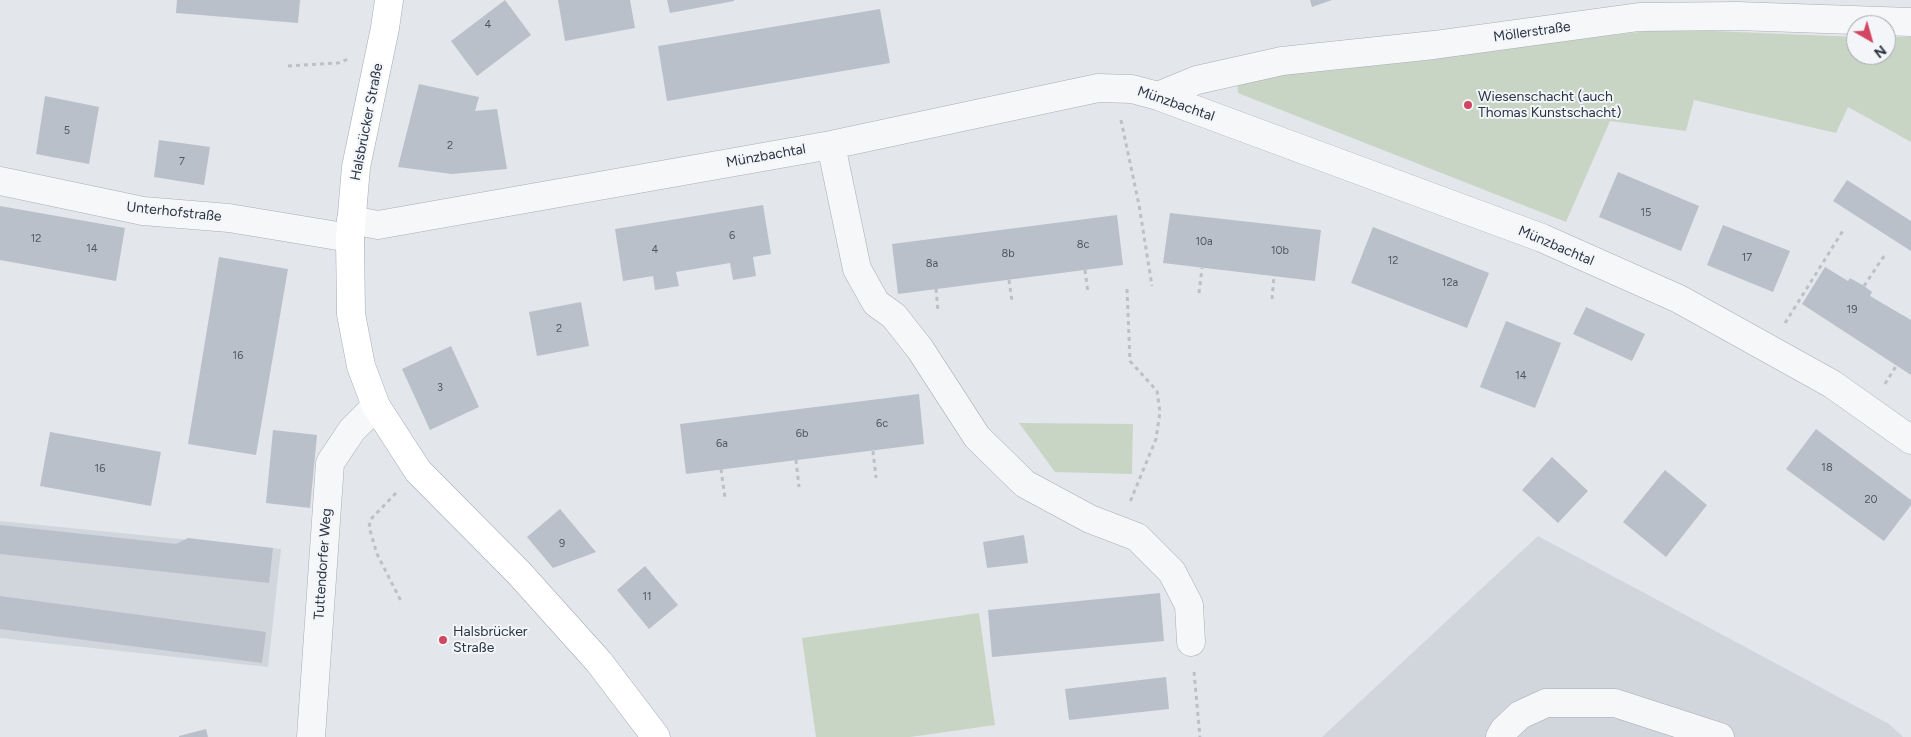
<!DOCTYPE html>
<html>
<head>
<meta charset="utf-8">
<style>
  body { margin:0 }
  #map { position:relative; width:1911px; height:737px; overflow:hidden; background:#e3e6eb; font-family:Figtree,sans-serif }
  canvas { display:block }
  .north { position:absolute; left:1846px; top:15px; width:50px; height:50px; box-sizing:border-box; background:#f3f5f8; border:1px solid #a3a8b0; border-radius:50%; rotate:142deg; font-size:14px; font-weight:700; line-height:20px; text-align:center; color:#2a3544 }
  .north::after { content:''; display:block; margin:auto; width:18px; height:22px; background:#d24661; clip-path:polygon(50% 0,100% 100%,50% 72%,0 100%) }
</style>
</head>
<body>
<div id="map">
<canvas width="1911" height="737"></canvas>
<div class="north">N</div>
</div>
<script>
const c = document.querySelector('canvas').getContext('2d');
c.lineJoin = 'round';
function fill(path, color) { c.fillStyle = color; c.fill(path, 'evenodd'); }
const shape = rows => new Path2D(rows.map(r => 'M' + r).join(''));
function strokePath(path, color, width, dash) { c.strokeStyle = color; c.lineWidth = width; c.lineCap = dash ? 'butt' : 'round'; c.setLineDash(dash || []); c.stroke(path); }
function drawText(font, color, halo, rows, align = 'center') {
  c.font = font + ' Figtree,sans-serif'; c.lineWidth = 4; c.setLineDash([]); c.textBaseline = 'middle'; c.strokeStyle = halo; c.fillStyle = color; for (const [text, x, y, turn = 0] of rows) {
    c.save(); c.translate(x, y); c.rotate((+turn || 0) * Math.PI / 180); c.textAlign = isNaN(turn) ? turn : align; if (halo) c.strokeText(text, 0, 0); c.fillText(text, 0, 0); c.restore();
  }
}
const built = shape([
  [0,521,281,549,268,667,0,638],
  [1538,536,1889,724,1903,737,1322,737]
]);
const green = shape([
  [1666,29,1856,37,1856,55,1886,55,1886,37,1911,37,1911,142,1848,107,1836,133,1694,100,1686,131,1610,121,1566,222,1238,93,1237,79,1360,63],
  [1019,423,1133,424,1132,474,1055,472],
  [979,613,995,725,910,737,816,737,802,638]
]);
const building = shape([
  [177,0,300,0,298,23,176,13],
  [505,0,531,35,477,76,451,41],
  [558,0,630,0,635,28,565,41],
  [667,0,734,0,734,1,670,13],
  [1310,0,1332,0,1312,7],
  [880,9,890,63,667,101,658,46],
  [419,84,479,97,475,111,497,109,507,169,452,174,398,167],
  [45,96,99,107,89,164,36,154],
  [159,140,210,147,204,185,154,177],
  [1618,172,1699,206,1681,251,1599,217],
  [1847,180,1911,221,1911,251,1833,201],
  [763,205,771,254,753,257,756,276,733,280,730,263,676,272,679,286,655,290,653,276,623,281,615,229],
  [0,206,125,228,116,281,0,260],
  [1170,213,1321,230,1315,281,1163,263],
  [1117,215,1123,265,898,294,892,244],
  [1723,225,1790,251,1773,292,1707,265],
  [1373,227,1489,273,1467,328,1351,283],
  [219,257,288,269,256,455,188,444],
  [1825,267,1848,281,1850,278,1864,286,1872,292,1870,296,1911,320,1911,375,1802,304],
  [581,302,589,346,537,356,529,312],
  [1586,307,1645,334,1632,361,1573,334],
  [1506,321,1561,343,1535,408,1480,387],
  [451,346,479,407,430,430,402,369],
  [919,394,924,444,686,474,680,424],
  [1816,429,1911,500,1911,505,1884,541,1786,469],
  [273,430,317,435,310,508,266,503],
  [50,432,161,452,151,506,40,486],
  [1552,457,1588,491,1558,523,1522,490],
  [1665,470,1707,505,1666,557,1623,522],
  [560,509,596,552,553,568,527,537],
  [0,525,176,544,188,538,273,548,269,583,0,554],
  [1024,535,1028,563,987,568,983,542],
  [645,566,678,605,649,629,617,590],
  [1160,593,1164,641,992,657,988,610],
  [0,596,266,632,262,663,0,629],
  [1166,677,1169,709,1069,720,1065,689],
  [206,729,208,737,179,737,179,736]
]);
const path = shape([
  [288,66,338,63,348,59],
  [1121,120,1139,205,1152,286],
  [1085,270,1088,293],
  [1009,280,1012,301],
  [1864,286,1884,256],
  [936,289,938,311],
  [1127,289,1130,361,1157,391,1160,412,1156,439,1130,502],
  [1199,293,1202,268],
  [1272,299,1274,276],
  [1785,323,1844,229],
  [1885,384,1896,366],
  [873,451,876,478],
  [796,460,799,487],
  [721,469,725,498],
  [396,493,371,519,369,527,377,554,402,603],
  [1194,672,1200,737]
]);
const minor = shape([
  [1158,96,1197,80,1282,61,1434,45,1639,17,1737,16,1911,22],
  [831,145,857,269,876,303,894,316,920,349,977,437,1025,484,1090,519,1137,537,1172,572,1189,605,1191,642],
  [0,181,143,211,229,218,350,238],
  [351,220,378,225,831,145,1098,88,1132,89,1158,96,1542,238,1679,299,1832,384,1911,440],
  [311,737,330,463,352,430,376,406],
  [1500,737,1504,730,1520,715,1546,703,1615,703,1720,737]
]);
const major = shape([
  [389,0,385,28,356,167,350,238,351,314,361,366,376,406,418,471,519,573,599,662,656,737]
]);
const markers = [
  [1468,105,5,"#d24661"],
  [443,640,5,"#d24661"]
];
const numberNames = [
  ["4",488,25],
  ["5",67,131],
  ["2",450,146],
  ["7",182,162],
  ["15",1646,213],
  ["6",732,236],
  ["12",36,239],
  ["10a",1204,242],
  ["8c",1083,245],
  ["14",92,249],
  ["4",655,250],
  ["10b",1280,251],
  ["8b",1008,254],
  ["17",1747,258],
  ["12",1393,261],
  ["8a",932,264],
  ["12a",1450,283],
  ["19",1852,310],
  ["2",559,329],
  ["16",238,356],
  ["14",1521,376],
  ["3",440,388],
  ["6c",882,424],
  ["6b",802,434],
  ["6a",722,444],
  ["18",1827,468],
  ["16",100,469],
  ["20",1871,500],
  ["9",562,544],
  ["11",647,597]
];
const streetNames = [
  ["Möllerstraße",1532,32,-8],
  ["Münzbachtal",1176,104,19],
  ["Halsbrücker Straße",367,122,-79],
  ["Münzbachtal",766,156,-10],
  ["Unterhofstraße",174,212,6],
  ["Münzbachtal",1556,246,23],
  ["Tuttendorfer Weg",323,564,-86]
];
const poiNames = [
  ["Wiesenschacht (auch",1478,97],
  ["Thomas Kunstschacht)",1478,113],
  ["Halsbrücker",453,632],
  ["Straße",453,648]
];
fill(built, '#d1d6dd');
fill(green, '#c9d5c4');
fill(building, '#bac0c9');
strokePath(minor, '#a8adb6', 29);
strokePath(major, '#a2abb7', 29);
strokePath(path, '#bdc1c6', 3, [4, 4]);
strokePath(minor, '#f6f7f9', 28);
strokePath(major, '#fff', 28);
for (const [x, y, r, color] of markers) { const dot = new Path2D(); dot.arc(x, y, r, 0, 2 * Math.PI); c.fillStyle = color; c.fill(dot); strokePath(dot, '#f3f5f8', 2); }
drawText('11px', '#4e5865', null, numberNames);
drawText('14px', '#2a3544', '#f3f5f8', streetNames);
drawText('14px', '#2a3544', '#f3f5f8', poiNames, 'left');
</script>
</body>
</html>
